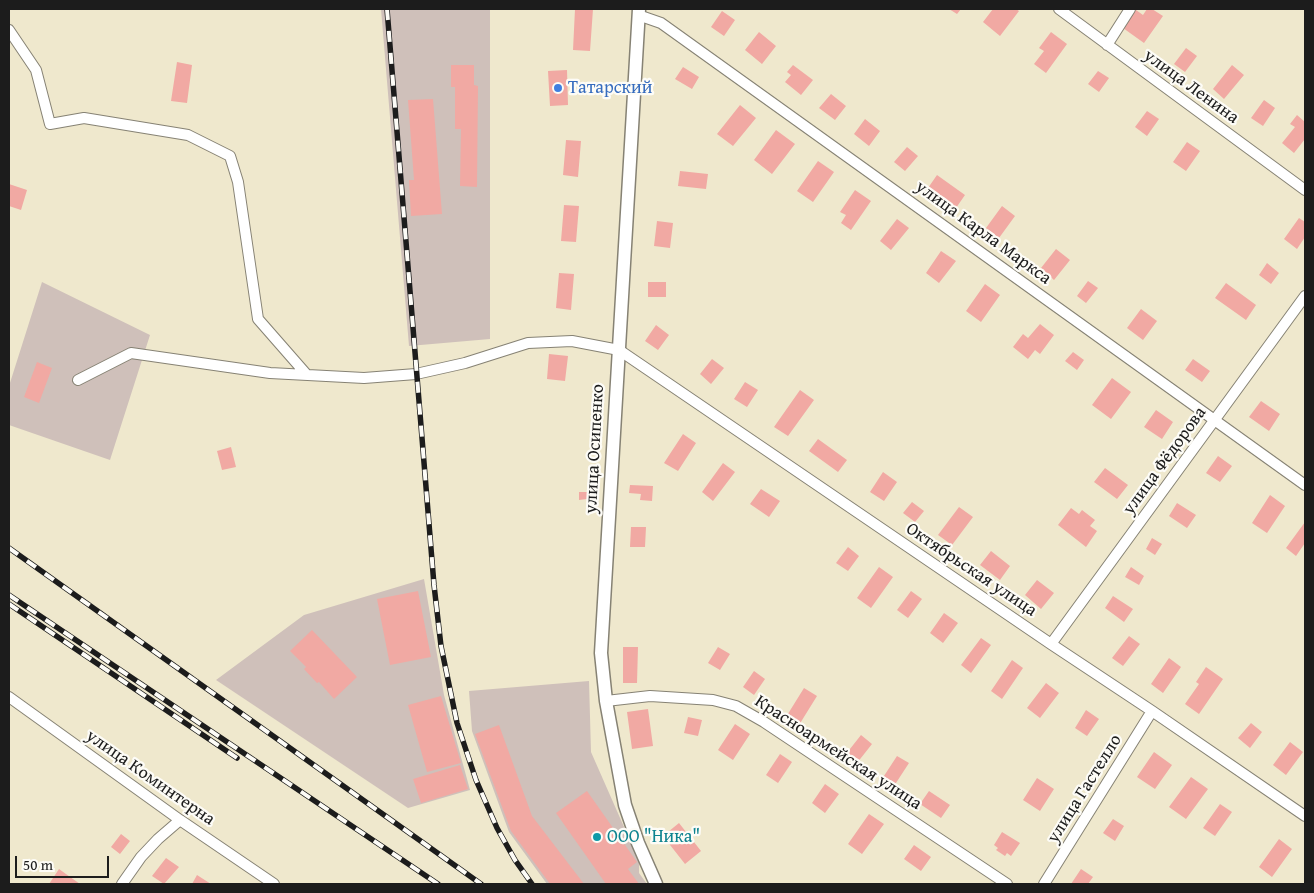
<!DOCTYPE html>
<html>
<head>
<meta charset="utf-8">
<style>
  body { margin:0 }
  #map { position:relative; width:1314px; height:893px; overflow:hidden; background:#efe8cd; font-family:"Gentium Book Plus",serif }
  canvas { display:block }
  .frame { position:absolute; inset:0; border:10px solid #1c1c1c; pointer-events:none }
  .scale { position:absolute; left:15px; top:856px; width:94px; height:22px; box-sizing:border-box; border:2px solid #1c1c1c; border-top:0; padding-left:6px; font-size:15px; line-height:18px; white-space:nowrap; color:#1c1c1c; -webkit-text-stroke:4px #fdfcf7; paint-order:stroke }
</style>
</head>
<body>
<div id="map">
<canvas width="1314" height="893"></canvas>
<div class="frame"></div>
<div class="scale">50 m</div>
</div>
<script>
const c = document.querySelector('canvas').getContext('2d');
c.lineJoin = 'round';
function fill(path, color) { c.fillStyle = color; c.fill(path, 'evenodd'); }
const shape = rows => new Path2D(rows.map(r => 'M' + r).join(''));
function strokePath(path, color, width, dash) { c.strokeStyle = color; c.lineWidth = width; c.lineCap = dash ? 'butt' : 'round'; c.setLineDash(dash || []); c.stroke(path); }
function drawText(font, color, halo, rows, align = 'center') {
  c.font = font + ' "Gentium Book Plus",serif'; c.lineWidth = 4.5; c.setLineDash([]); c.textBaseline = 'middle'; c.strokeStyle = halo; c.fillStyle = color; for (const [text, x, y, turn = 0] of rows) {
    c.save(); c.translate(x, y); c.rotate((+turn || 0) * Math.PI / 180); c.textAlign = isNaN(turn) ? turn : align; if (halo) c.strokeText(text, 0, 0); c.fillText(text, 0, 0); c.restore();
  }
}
const industrial = shape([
  [381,9,490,9,490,339,409,346],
  [42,282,150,335,110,460,9,425,9,386],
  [424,579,444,695,470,790,408,808,216,680,304,615],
  [589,681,591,752,639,861,639,873,647,884,547,884,509,832,472,731,469,691]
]);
const building = shape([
  [575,9,593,9,590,51,573,50],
  [949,9,961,9,957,14],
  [993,9,1016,9,1019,11,1000,36,983,22],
  [1147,9,1152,9,1163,16,1144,43,1123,28,1136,10,1143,15],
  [722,11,735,20,724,36,711,27],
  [759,32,776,46,762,64,745,50],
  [1051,32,1067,44,1046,73,1034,64,1044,51,1039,48],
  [1186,48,1197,56,1185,72,1174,64],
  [177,62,192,65,187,103,171,101],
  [451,65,474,65,474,85,478,86,477,187,460,186,461,129,455,129,455,87,451,87],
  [793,65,813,80,801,95,785,82,791,75,787,72],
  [1232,65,1244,75,1224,99,1213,89],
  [683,67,699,77,692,89,675,79],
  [567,70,568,105,550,106,548,71],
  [1098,71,1109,78,1099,92,1088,84],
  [831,94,846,106,835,120,819,108],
  [433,99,442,214,411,216,409,180,414,180,408,100],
  [1264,100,1275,108,1263,126,1251,118],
  [740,105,756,118,733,146,717,134],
  [1147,111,1159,119,1147,136,1135,127],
  [1297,115,1305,122,1305,139,1294,153,1282,143,1295,127,1290,124],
  [865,119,880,131,869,146,854,134],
  [776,130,795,144,772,174,754,160],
  [566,140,581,141,578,177,563,175],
  [1187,142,1200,151,1186,171,1173,162],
  [907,147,918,156,905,171,894,162],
  [818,161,834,172,813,202,797,191],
  [680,171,708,174,706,189,678,186],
  [937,175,965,195,956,208,928,188],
  [9,184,27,190,21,210,9,206],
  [855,190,871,201,851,230,841,223,846,215,840,212],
  [564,205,579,206,576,242,561,241],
  [1002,206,1015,216,999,238,986,228],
  [1299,218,1305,222,1305,237,1297,249,1284,239],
  [897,219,909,228,891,250,880,241],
  [657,221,673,223,670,248,654,246],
  [1056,249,1070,260,1054,280,1041,268],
  [941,251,956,261,939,283,926,273],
  [1267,263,1279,273,1271,284,1259,275],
  [559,273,574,274,571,310,556,308],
  [1088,281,1098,288,1086,303,1077,296],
  [648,282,666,282,666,297,648,297],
  [1226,283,1256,305,1246,320,1215,298],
  [985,284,1000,295,981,322,966,311],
  [1141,309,1157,321,1143,340,1127,328],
  [1040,324,1054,335,1040,354,1035,350,1028,359,1013,347,1023,334,1028,338],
  [656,325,669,335,658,350,645,341],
  [1073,352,1084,360,1077,370,1065,361],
  [549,354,568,356,565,381,547,379],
  [712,359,724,368,711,384,700,374],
  [1193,359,1210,371,1202,382,1185,370],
  [37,362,52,368,39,403,24,397],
  [1112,378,1131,392,1111,419,1092,405],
  [745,382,758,390,747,407,734,399],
  [800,390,814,400,788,436,774,427],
  [1261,401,1280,414,1269,431,1249,417],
  [1156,410,1173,422,1162,439,1144,427],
  [683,434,696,443,678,471,664,463],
  [818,439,847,460,838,472,809,451],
  [231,447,236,467,222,470,217,451],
  [1218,456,1232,466,1220,482,1206,473],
  [723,463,735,472,713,501,702,492],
  [1105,468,1128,485,1117,499,1094,482],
  [883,472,897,482,884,501,870,492],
  [630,485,653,486,652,501,640,500,641,494,629,493],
  [761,489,780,501,769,517,750,504],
  [579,492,587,492,587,499,579,500],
  [1270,495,1285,506,1267,533,1252,523],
  [912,502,924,511,915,522,903,513],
  [1177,503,1196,515,1187,528,1169,516],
  [959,507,973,517,952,545,938,535],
  [1071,508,1079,514,1082,510,1095,520,1090,526,1097,531,1086,547,1058,525],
  [1305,522,1305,543,1296,556,1286,548],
  [631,527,646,527,645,547,630,547],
  [1152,538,1162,544,1155,555,1146,549],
  [848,547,859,556,848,571,836,563],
  [991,551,1010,566,1000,580,980,565],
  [879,567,893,577,871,608,857,598],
  [1131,567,1144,576,1139,585,1125,577],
  [1037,580,1054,593,1041,609,1025,595],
  [418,591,431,657,390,665,377,599],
  [911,591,922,599,908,618,897,610],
  [1113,596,1133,609,1124,622,1105,608],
  [944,613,958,623,943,643,930,633],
  [312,630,357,677,334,699,319,682,317,683,304,669,306,667,290,651],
  [1129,636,1140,644,1123,666,1112,658],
  [981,638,991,645,971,673,961,665],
  [623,647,638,647,637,683,623,683],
  [718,647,730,654,720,670,708,663],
  [1169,658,1181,667,1163,693,1151,684],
  [1012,660,1023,668,1002,699,991,691],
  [1206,667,1223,679,1199,714,1185,704,1199,684,1196,682],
  [754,671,765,679,754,695,743,687],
  [1046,683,1059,693,1040,718,1027,708],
  [804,688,817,696,799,725,786,717],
  [441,696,461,763,427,772,408,705],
  [648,709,653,746,632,749,627,712],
  [1086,710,1099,719,1087,736,1075,728],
  [688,717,702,720,698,736,684,733],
  [1251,723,1262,732,1250,748,1238,738],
  [735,724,750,734,733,760,718,750],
  [499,725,532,816,584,884,550,884,511,831,475,734],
  [861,735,872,744,857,763,846,754],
  [1290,742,1303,752,1286,775,1273,765],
  [1154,752,1172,765,1155,789,1137,777],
  [780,754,792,762,778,783,766,775],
  [897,756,909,763,894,786,882,779],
  [460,765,468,789,421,803,413,779],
  [1191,777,1208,789,1186,819,1169,807],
  [1037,778,1054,789,1040,811,1023,800],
  [825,784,839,794,825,813,812,803],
  [587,791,637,862,628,869,639,884,606,884,556,813],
  [929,791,950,805,941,818,920,804],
  [1220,804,1232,812,1215,836,1203,828],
  [869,814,884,824,862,854,848,844],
  [1113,819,1124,826,1115,841,1103,833],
  [679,823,701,851,685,864,663,836],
  [1002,832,1020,843,1011,856,1007,853,1005,856,996,850,998,848,994,845],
  [121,834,130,841,120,854,111,847],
  [1279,839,1292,849,1272,877,1259,867],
  [914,845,931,857,921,871,904,859],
  [166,858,179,867,164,884,152,876],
  [59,869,80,884,49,884],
  [1081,869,1093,877,1088,884,1071,884],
  [197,875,211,884,192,884]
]);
const minor = shape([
  [1059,9,1305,190],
  [638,15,661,23,1305,485],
  [9,30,36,70,50,124,84,118,188,135,230,156,238,182,258,319,307,375],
  [1107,45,1130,9],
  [78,380,131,353,270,373,364,378,416,374,465,363,528,343,572,341,619,350,1051,644,1152,711,1305,816],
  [1051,644,1305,296],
  [9,697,180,820,274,884],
  [606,701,650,696,713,700,736,706,764,722,1007,884],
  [122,884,141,857,158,839,180,820],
  [1044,884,1152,711]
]);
const tertiary = shape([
  [639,9,601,653,606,701,625,805,638,843,656,884]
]);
const rail = shape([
  [387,9,434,585,441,646,457,723,476,780,497,828,515,860,532,884],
  [9,548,481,884],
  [9,595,438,884],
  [9,604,237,758]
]);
const markers = [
  [558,88,5,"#3f7fe0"],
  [597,837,5,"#0f9aa8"]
];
const streetNames = [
  ["улица Ленина",1191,87,36],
  ["улица Карла Маркса",983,233,36],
  ["улица Осипенко",595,449,-87],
  ["улица Фёдорова",1165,461,-54],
  ["Октябрьская улица",971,570,34],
  ["Красноармейская улица",838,753,33],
  ["улица Коминтерна",150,778,35],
  ["улица Гастелло",1085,789,-58]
];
const shopNames = [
  ["Татарский",568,88]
];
const cultureNames = [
  ["ООО \"Ника\"",607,837]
];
fill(industrial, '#cfc0ba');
fill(building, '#f1a9a3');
strokePath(minor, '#868274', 12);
strokePath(tertiary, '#868274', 15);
strokePath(minor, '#fff', 10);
strokePath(tertiary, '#fff', 12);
strokePath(rail, '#1c1c1c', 5.5);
strokePath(rail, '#fdfcf7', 4, [11]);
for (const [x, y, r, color] of markers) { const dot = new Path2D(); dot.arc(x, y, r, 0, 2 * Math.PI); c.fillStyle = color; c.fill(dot); strokePath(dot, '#fdfcf7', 2); }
drawText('18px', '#1c1c1c', '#fdfcf7', streetNames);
drawText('18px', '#366cbe', '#fdfcf7', shopNames, 'left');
drawText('18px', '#0d838f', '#fdfcf7', cultureNames, 'left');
</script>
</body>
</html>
